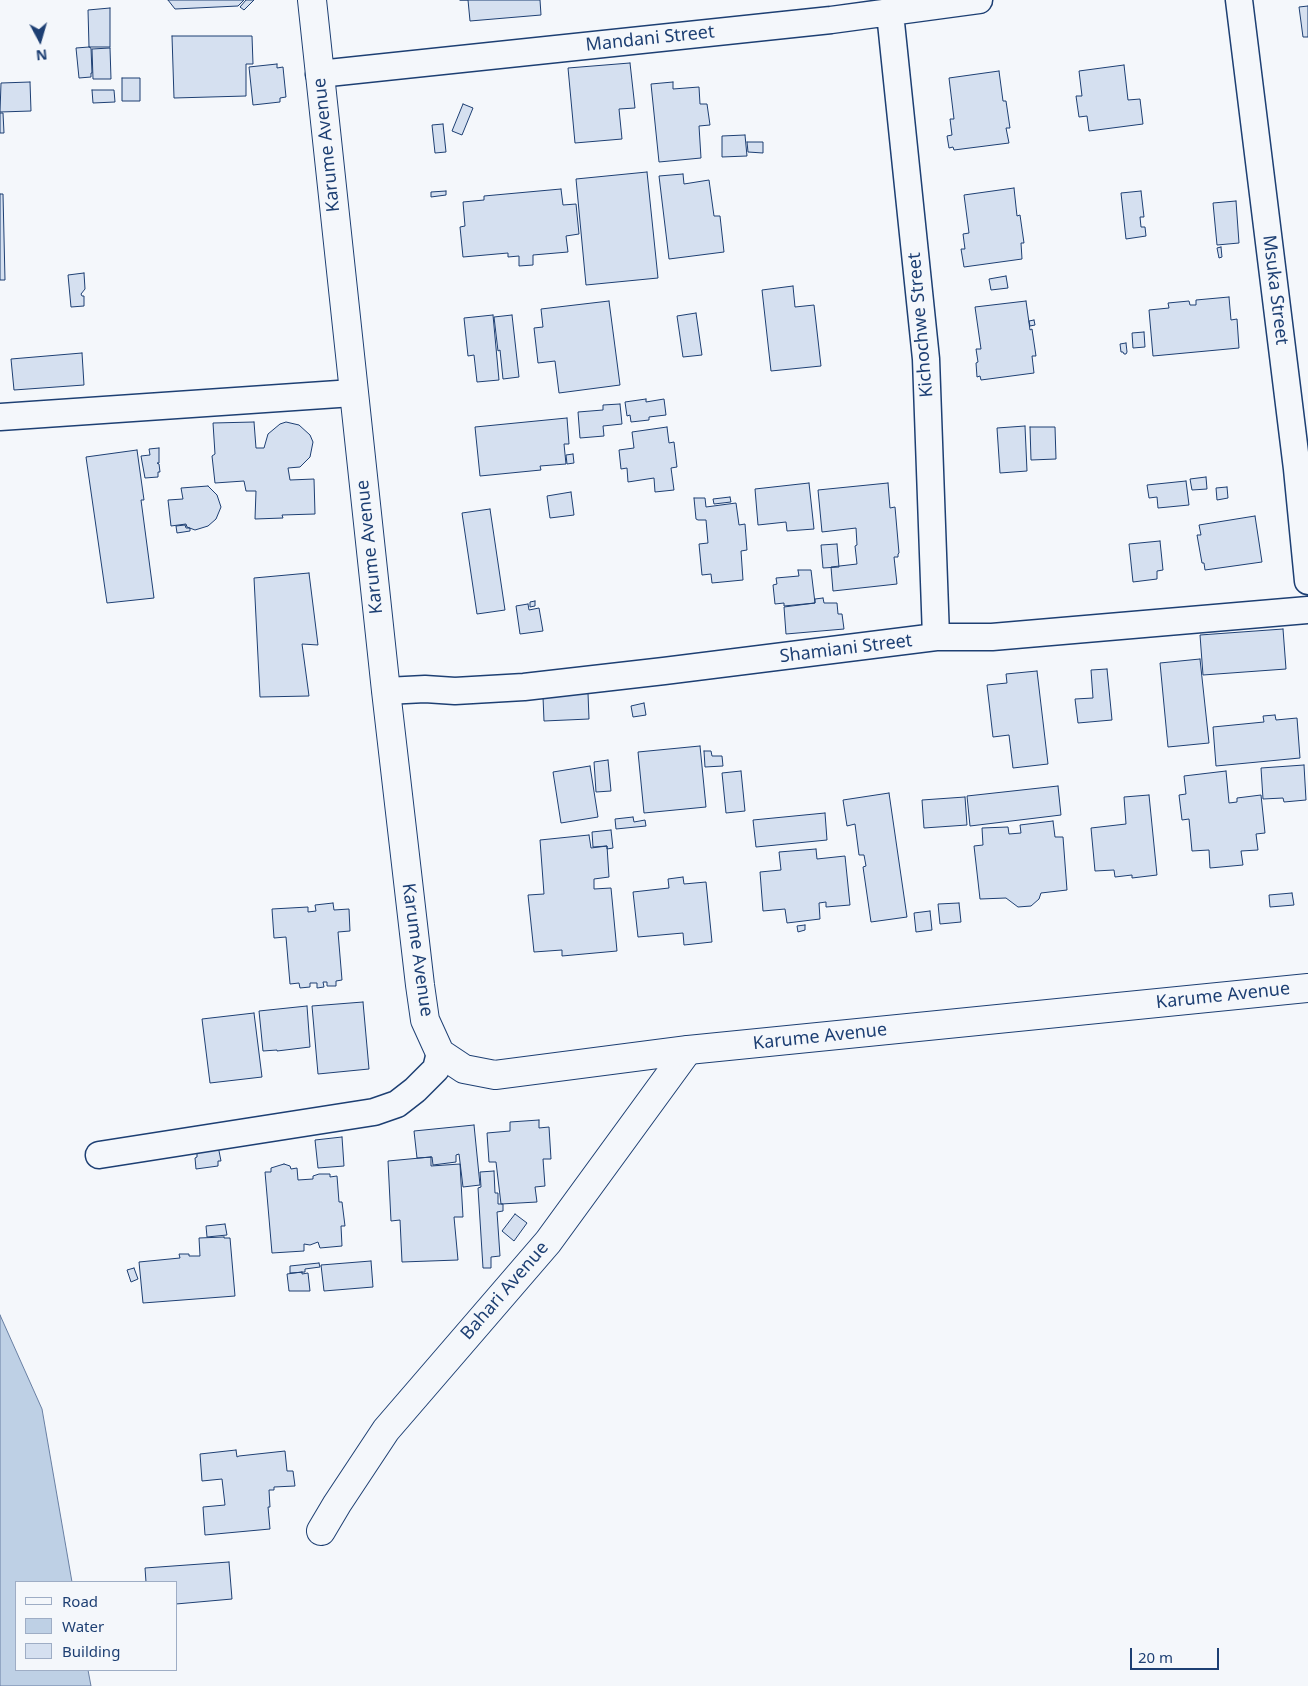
<!DOCTYPE html>
<html>
<head>
<meta charset="utf-8">
<style>
  body { margin:0 }
  #map { position:relative; width:1308px; height:1686px; overflow:hidden; background:#f4f7fb; font-family:"Noto Sans",sans-serif }
  canvas { display:block }
  .legend { position:absolute; left:15px; top:1581px; width:162px; height:90px; box-sizing:border-box; background:#f4f7fb; border:1px solid #9eadc5; margin:0; padding:6px 9px; list-style:none; font-size:15px; color:#1d3f73 }
  .legend li { display:flex; align-items:center; gap:10px; height:25px }
  .legend b { width:25px; border:1px solid #9eadc5 }
  .north { position:absolute; left:15px; top:15px; width:50px; height:50px; -webkit-text-stroke:4px #f4f7fb; paint-order:stroke; rotate:174deg; font-size:14px; font-weight:700; line-height:20px; text-align:center; color:#1d3f73 }
  .north::after { content:''; display:block; margin:auto; width:18px; height:22px; background:#1d3f73; clip-path:polygon(50% 0,100% 100%,50% 72%,0 100%) }
  .scale { position:absolute; left:1130px; top:1648px; width:89px; height:22px; box-sizing:border-box; border:2px solid #1d3f73; border-top:0; padding-left:6px; font-size:15px; line-height:18px; white-space:nowrap; color:#1d3f73; -webkit-text-stroke:4px #f4f7fb; paint-order:stroke }
</style>
</head>
<body>
<div id="map">
<canvas width="1308" height="1686"></canvas>
<ul class="legend">
<li><b style="height:6px;background:#f4f7fb"></b>Road</li>
<li><b style="height:14px;background:#bed0e5"></b>Water</li>
<li><b style="height:14px;background:#d5e0f0"></b>Building</li>
</ul>
<div class="north">N</div>
<div class="scale">20 m</div>
</div>
<script>
const c = document.querySelector('canvas').getContext('2d');
c.lineJoin = 'round';
function fill(path, color) { c.fillStyle = color; c.fill(path, 'evenodd'); }
const shape = rows => new Path2D(rows.map(r => 'M' + r).join(''));
function strokePath(path, color, width, dash) { c.strokeStyle = color; c.lineWidth = width; c.lineCap = dash ? 'butt' : 'round'; c.setLineDash(dash || []); c.stroke(path); }
function drawText(font, color, halo, rows, align = 'center') {
  c.font = font + ' "Noto Sans",sans-serif'; c.lineWidth = 4; c.setLineDash([]); c.textBaseline = 'middle'; c.strokeStyle = halo; c.fillStyle = color; for (const [text, x, y, turn = 0] of rows) {
    c.save(); c.translate(x, y); c.rotate((+turn || 0) * Math.PI / 180); c.textAlign = isNaN(turn) ? turn : align; if (halo) c.strokeText(text, 0, 0); c.fillText(text, 0, 0); c.restore();
  }
}
const water = shape([
  [0,1315,42,1409,72,1582,16,1582,16,1670,88,1670,91,1686,0,1686,0,1315]
]);
const building = shape([
  [168,0,244,0,238,6,175,9,168,0],
  [246,0,254,0,244,10,240,7,246,0],
  [460,0,540,0,541,15,470,21,468,0,460,0],
  [1308,6,1308,37,1303,37,1299,7,1308,6],
  [110,8,110,47,89,47,88,10,110,8],
  [172,36,252,36,253,64,246,64,246,96,174,98,172,36],
  [89,47,91,48,92,73,91,73,91,77,79,78,76,48,89,47],
  [110,48,111,79,93,79,92,49,110,48],
  [630,63,635,108,619,109,622,139,575,143,568,68,630,63],
  [277,64,277,68,283,67,286,97,280,98,280,102,253,105,249,67,277,64],
  [1124,65,1128,100,1140,99,1143,124,1089,131,1087,116,1079,117,1076,96,1082,96,1079,71,1124,65],
  [999,71,1003,101,1006,101,1010,128,1006,128,1009,143,954,150,953,147,949,148,947,136,952,135,950,119,954,119,949,78,999,71],
  [122,78,140,78,140,101,122,101,122,78],
  [30,82,31,111,0,112,1,83,30,82],
  [673,82,673,89,699,87,700,104,707,104,710,125,699,126,701,158,659,162,651,84,673,82],
  [92,90,114,90,115,102,93,103,92,90],
  [463,104,473,108,462,135,452,131,463,104],
  [0,113,3,113,4,133,0,133,0,113],
  [443,124,446,152,435,153,432,125,443,124],
  [745,135,747,156,722,157,722,136,745,135],
  [747,142,763,142,763,153,748,152,747,142],
  [647,172,658,278,586,285,576,179,647,172],
  [683,174,684,184,709,180,714,216,720,216,724,252,669,259,659,176,683,174],
  [1014,188,1017,216,1020,215,1024,243,1021,243,1022,259,964,267,961,249,965,249,963,234,969,233,964,195,1014,188],
  [561,189,563,205,576,204,579,234,566,236,568,252,533,255,533,265,519,266,519,256,508,257,508,253,463,257,460,227,465,226,463,202,484,200,484,196,561,189],
  [446,191,446,195,431,197,431,192,446,191],
  [1141,191,1144,217,1140,217,1141,227,1145,227,1146,236,1126,239,1121,193,1141,191],
  [0,194,3,194,5,280,0,280,0,194],
  [1236,201,1239,243,1217,245,1213,203,1236,201],
  [1221,247,1222,257,1219,258,1217,248,1221,247],
  [84,273,85,289,81,294,82,296,84,296,84,306,71,307,68,275,84,273],
  [1006,276,1008,288,991,290,989,279,1006,276],
  [793,286,795,307,814,305,821,366,771,371,762,290,793,286],
  [1229,297,1231,320,1237,319,1239,348,1153,356,1149,310,1169,308,1168,303,1189,301,1190,305,1196,305,1196,300,1229,297],
  [609,301,620,385,559,393,555,361,538,363,534,328,543,327,541,309,609,301],
  [1026,301,1030,330,1032,329,1036,356,1032,356,1034,373,981,380,980,376,977,377,976,363,978,362,976,349,981,349,975,307,1026,301],
  [696,313,702,355,683,357,677,316,696,313],
  [493,315,499,380,477,382,474,355,468,356,464,318,493,315],
  [512,315,519,377,503,379,500,350,498,351,494,317,512,315],
  [1034,320,1035,325,1030,326,1029,321,1034,320],
  [1144,332,1145,347,1133,348,1132,333,1144,332],
  [1126,343,1127,352,1126,354,1124,354,1123,352,1121,352,1120,344,1126,343],
  [82,353,84,385,14,390,11,359,82,353],
  [646,399,646,402,664,399,666,415,649,417,649,420,631,422,630,415,627,416,625,402,646,399],
  [620,404,622,424,603,426,604,436,580,438,578,412,603,410,603,405,620,404],
  [567,418,569,444,564,444,566,464,540,466,541,470,480,476,475,427,567,418],
  [254,422,256,448,264,448,268,434,280,424,286,422,299,425,310,435,313,442,310,457,300,467,288,468,290,480,314,479,315,514,282,515,283,518,255,519,256,491,246,491,244,481,215,483,212,456,215,454,213,423,254,422],
  [1025,426,1027,471,1000,473,997,428,1025,426],
  [667,427,669,443,674,442,677,467,671,468,674,490,655,492,654,478,628,482,627,468,621,469,619,450,634,448,632,432,667,427],
  [1030,427,1055,427,1056,459,1031,460,1030,427],
  [159,448,159,463,157,463,159,464,160,472,158,472,158,477,145,478,141,456,150,455,149,449,159,448],
  [137,450,144,500,141,500,154,598,107,603,86,457,137,450],
  [573,454,574,463,567,464,566,455,573,454],
  [1206,477,1207,489,1192,490,1190,479,1206,477],
  [1186,481,1189,505,1158,508,1157,497,1149,498,1147,485,1186,481],
  [809,483,814,529,787,531,786,522,758,525,755,489,809,483],
  [888,483,890,508,895,507,899,553,898,554,898,557,894,557,897,584,833,591,831,567,857,564,855,546,857,545,856,528,822,532,818,490,888,483],
  [208,486,217,495,221,507,216,519,208,526,195,530,187,527,186,524,171,526,168,500,183,499,181,488,208,486],
  [1227,487,1228,498,1217,500,1216,488,1227,487],
  [571,492,574,515,550,518,547,496,571,492],
  [730,497,731,502,714,504,713,499,730,497],
  [694,498,705,498,706,507,736,503,739,525,745,524,747,550,741,551,743,580,712,583,711,574,702,575,699,544,708,543,706,520,698,520,696,519,694,498],
  [490,509,505,610,477,614,462,513,490,509],
  [1255,516,1262,562,1205,570,1204,563,1202,563,1197,535,1201,535,1199,525,1255,516],
  [185,525,186,528,190,528,190,531,177,533,176,526,185,525],
  [1160,541,1163,570,1157,571,1157,579,1133,582,1129,544,1160,541],
  [837,544,839,567,823,568,821,545,837,544],
  [798,570,811,570,815,603,784,606,784,603,775,604,773,585,777,584,776,578,799,576,798,570],
  [309,573,318,645,302,644,309,696,260,697,254,578,309,573],
  [823,598,824,603,837,603,838,614,842,614,844,629,786,634,784,607,815,603,815,599,823,598],
  [535,601,535,606,530,607,530,602,535,601],
  [528,604,529,610,539,608,543,631,520,634,516,606,528,604],
  [1283,629,1286,669,1203,675,1200,635,1283,629],
  [1200,659,1209,743,1168,747,1160,663,1200,659],
  [1107,669,1112,720,1078,723,1075,699,1093,698,1091,670,1107,669],
  [1037,671,1048,764,1013,768,1009,735,993,737,987,685,1007,683,1006,674,1037,671],
  [588,693,589,719,544,721,543,697,588,693],
  [644,703,646,715,633,717,631,706,644,703],
  [1275,715,1276,720,1297,718,1300,758,1216,766,1213,727,1264,722,1263,716,1275,715],
  [700,746,706,807,644,813,638,752,700,746],
  [704,751,711,751,712,756,722,756,723,766,705,767,704,751],
  [608,760,611,791,596,792,594,762,608,760],
  [1304,765,1306,800,1284,802,1283,798,1263,799,1261,768,1304,765],
  [590,766,598,817,561,823,553,772,590,766],
  [741,771,745,811,726,813,722,773,741,771],
  [1226,771,1229,803,1237,802,1237,798,1261,795,1265,833,1256,834,1258,850,1241,851,1243,865,1210,868,1209,850,1192,851,1189,819,1182,820,1179,795,1186,794,1184,776,1226,771],
  [1058,786,1061,815,970,826,967,796,1058,786],
  [889,793,907,917,871,922,863,867,866,866,864,855,859,855,855,824,847,826,843,800,889,793],
  [1149,795,1157,875,1132,878,1132,875,1115,877,1114,870,1095,871,1091,828,1126,824,1124,797,1149,795],
  [965,797,967,825,924,828,922,800,965,797],
  [825,813,827,840,756,847,753,820,825,813],
  [633,817,634,822,645,820,646,826,616,829,615,819,633,817],
  [1053,821,1055,837,1063,837,1067,890,1041,893,1039,899,1031,906,1018,907,1006,898,980,899,974,846,983,845,982,828,1008,827,1009,834,1021,833,1020,825,1053,821],
  [611,830,613,848,607,849,607,846,593,847,592,832,611,830],
  [589,835,591,848,607,846,609,877,594,879,594,889,611,888,617,951,562,956,562,950,534,952,528,895,544,894,540,840,589,835],
  [816,849,817,859,845,856,850,905,826,907,826,902,819,903,820,919,787,923,785,909,763,911,760,872,781,870,779,852,816,849],
  [683,877,684,884,706,882,712,942,684,945,683,933,638,937,633,892,669,888,668,879,683,877],
  [1292,893,1294,905,1270,907,1269,895,1292,893],
  [333,903,334,910,349,909,350,931,338,932,342,980,336,981,336,986,327,986,327,982,323,982,324,987,317,988,317,983,310,983,310,987,300,988,299,983,290,984,286,937,274,938,272,909,308,907,308,912,316,911,315,905,333,903],
  [959,903,961,922,940,924,938,904,959,903],
  [930,911,932,930,916,932,914,913,930,911],
  [805,925,805,930,798,932,797,926,805,925],
  [363,1002,369,1069,318,1074,312,1006,363,1002],
  [307,1006,310,1047,277,1051,277,1050,263,1051,259,1011,307,1006],
  [254,1013,262,1077,210,1083,202,1019,254,1013],
  [539,1120,539,1128,549,1127,551,1159,543,1159,545,1186,535,1187,537,1202,501,1204,496,1162,489,1162,487,1133,510,1131,510,1122,539,1120],
  [474,1125,480,1185,463,1187,459,1154,456,1155,456,1162,433,1165,432,1157,417,1158,414,1131,474,1125],
  [342,1137,344,1166,318,1168,315,1140,342,1137],
  [218,1146,221,1161,218,1161,218,1166,196,1169,195,1158,197,1157,197,1153,204,1152,204,1148,218,1146],
  [431,1157,431,1166,460,1164,463,1217,454,1217,458,1260,402,1262,400,1220,391,1221,388,1161,431,1157],
  [284,1164,290,1166,291,1169,297,1168,298,1180,313,1179,313,1176,319,1174,330,1174,330,1177,337,1176,339,1202,342,1202,345,1226,341,1226,342,1246,320,1248,318,1242,310,1245,304,1244,304,1251,272,1253,265,1172,271,1172,271,1168,284,1164],
  [494,1171,495,1193,498,1193,498,1204,503,1204,503,1211,497,1212,500,1256,491,1257,491,1268,483,1268,478,1188,481,1187,480,1172,494,1171],
  [515,1214,527,1223,514,1241,502,1231,515,1214],
  [225,1224,227,1235,207,1237,206,1226,225,1224],
  [224,1237,224,1238,230,1238,235,1296,143,1303,139,1262,180,1258,179,1254,189,1254,189,1256,200,1256,199,1238,224,1237],
  [371,1261,373,1287,324,1291,321,1265,371,1261],
  [319,1263,320,1267,305,1269,305,1272,290,1273,290,1266,319,1263],
  [134,1268,138,1279,131,1282,127,1270,134,1268],
  [302,1272,302,1274,308,1273,310,1291,289,1291,287,1274,302,1272],
  [236,1450,237,1457,239,1456,285,1451,287,1471,293,1471,295,1486,274,1487,274,1490,269,1490,270,1507,268,1507,270,1529,205,1535,203,1507,225,1505,222,1479,202,1481,200,1454,236,1450],
  [229,1562,232,1599,176,1604,176,1582,146,1582,145,1568,229,1562]
]);
const minor = shape([
  [1239,0,1297,469,1308,581],
  [890,13,926,359,936,637],
  [319,74,831,20,979,0],
  [0,417,353,393],
  [386,691,425,689,455,691,524,687,664,671,936,637,992,637,1308,610],
  [99,1155,374,1112,397,1104,415,1090,436,1069,440,1053]
]);
const tertiary = shape([
  [321,1531,337,1504,386,1430,548,1242,688,1050]
]);
const secondary = shape([
  [312,0,386,691,420,985,425,1020,440,1053,464,1069,495,1075,688,1050,1308,988]
]);
const streetNames = [
  ["Mandani Street",650,39,-6],
  ["Karume Avenue",327,145,-96],
  ["Msuka Street",1275,290,83],
  ["Kichochwe Street",921,325,-95],
  ["Karume Avenue",370,547,-96],
  ["Shamiani Street",846,649,-7],
  ["Karume Avenue",417,950,82],
  ["Karume Avenue",1223,996,-6],
  ["Karume Avenue",820,1037,-6],
  ["Bahari Avenue",505,1291,-49]
];
fill(water, '#bed0e5');
strokePath(water, '#687fa3', 1);
fill(building, '#d5e0f0');
strokePath(building, '#1d3f73', 1);
strokePath(minor, '#1d3f73', 29);
strokePath(tertiary, '#1d3f73', 30);
strokePath(secondary, '#1d3f73', 30);
strokePath(minor, '#f4f7fb', 26);
strokePath(tertiary, '#f4f7fb', 28);
strokePath(secondary, '#f4f7fb', 28);
drawText('18px', '#1d3f73', '#f4f7fb', streetNames);
</script>
</body>
</html>
